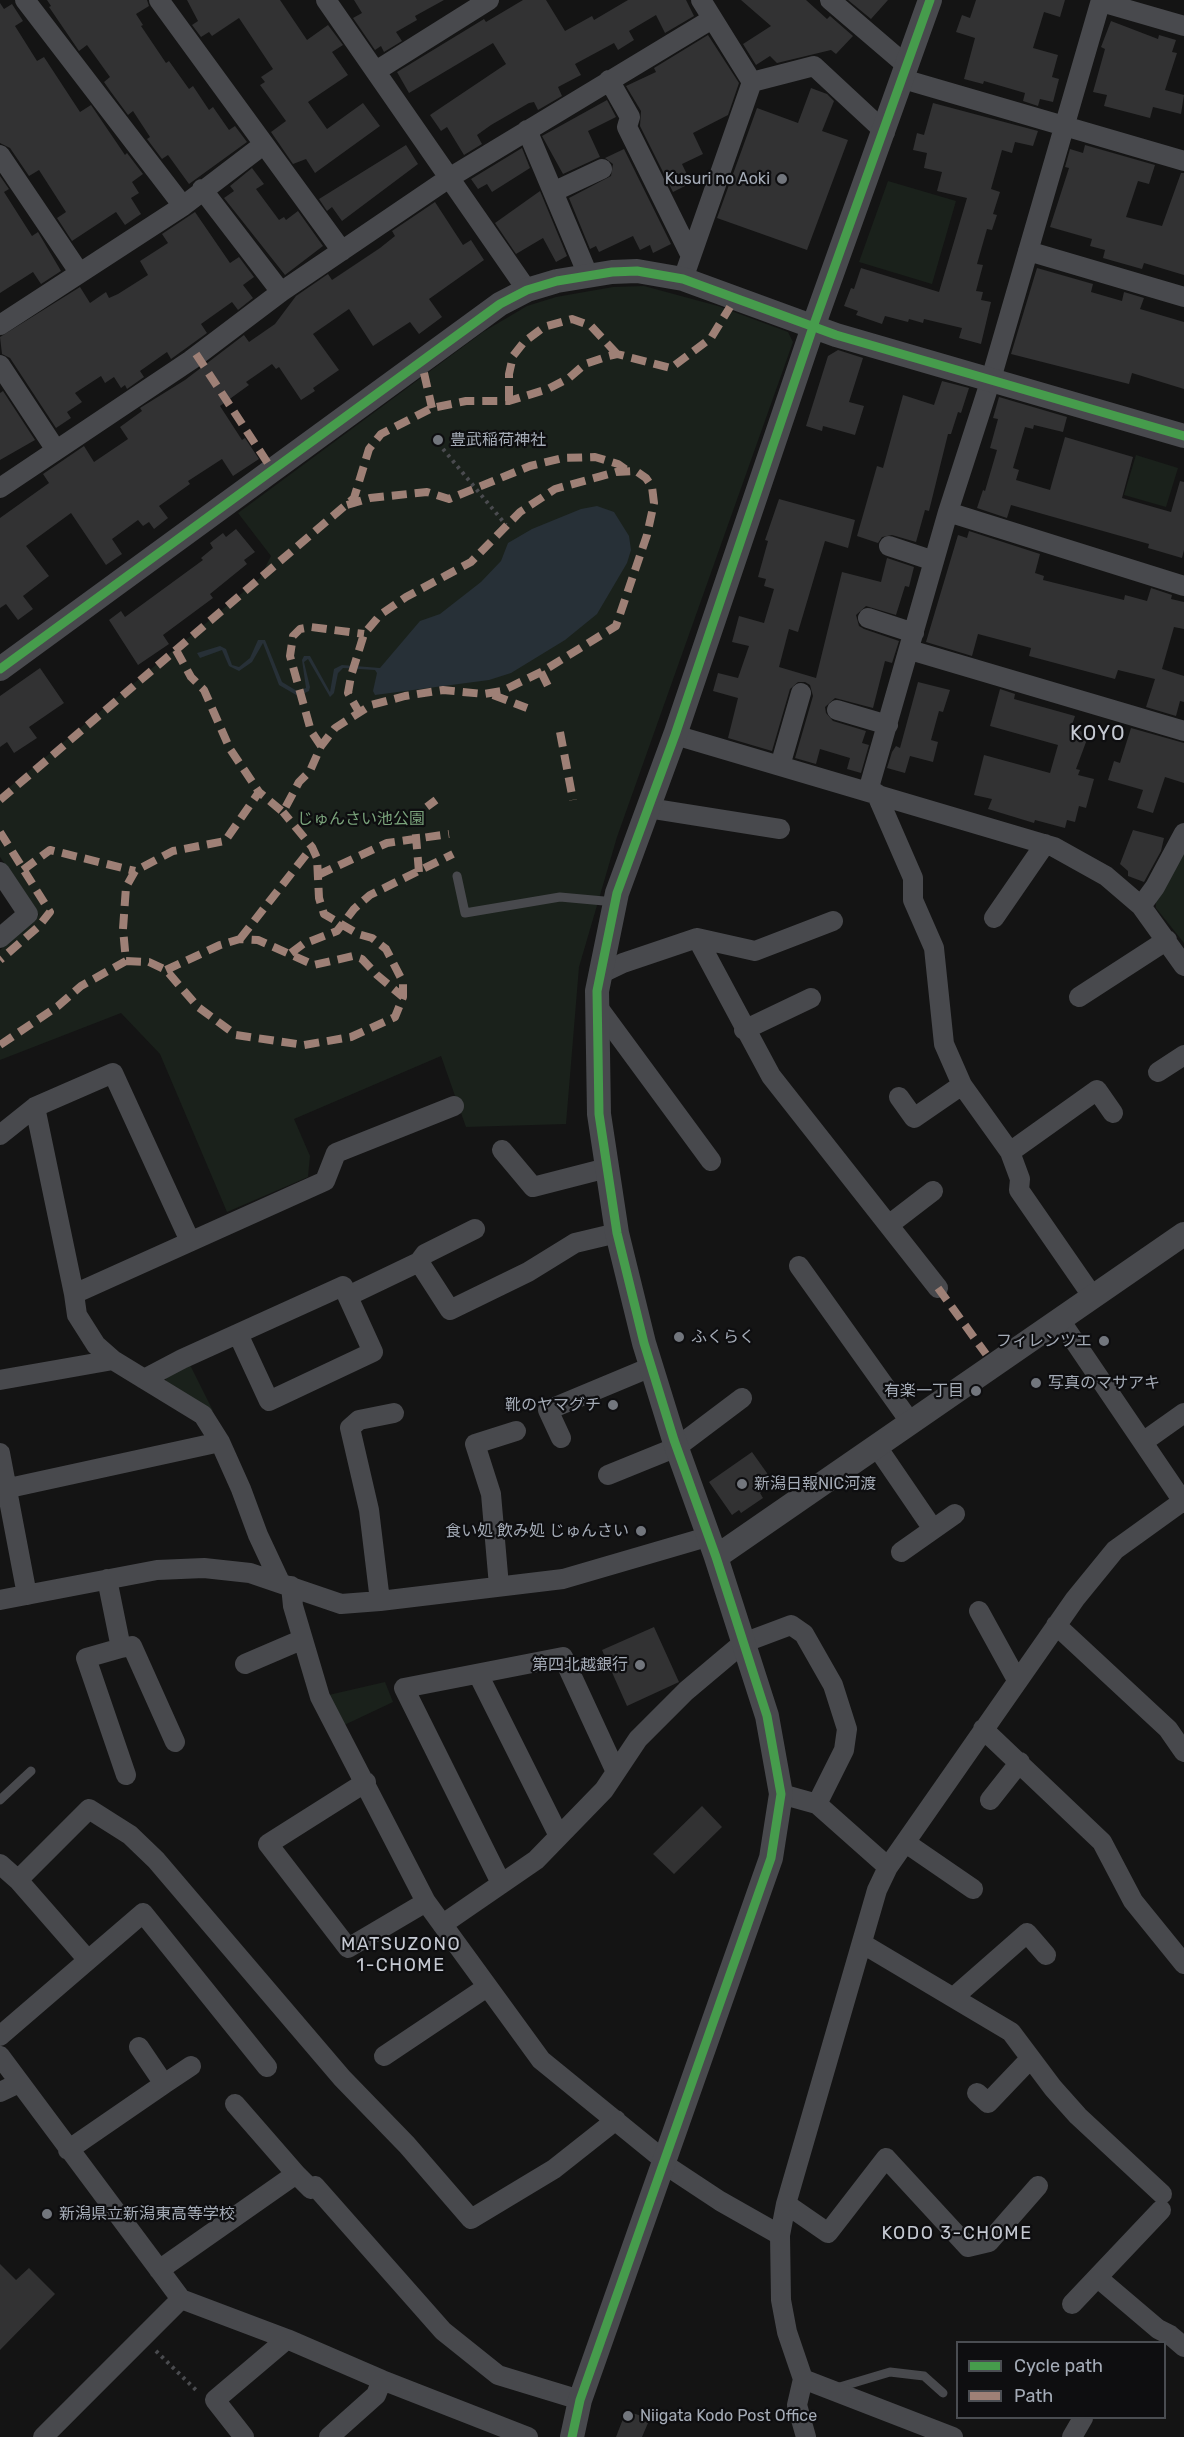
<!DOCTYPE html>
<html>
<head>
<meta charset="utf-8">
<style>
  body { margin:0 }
  #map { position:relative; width:1184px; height:2437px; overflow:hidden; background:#141414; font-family:Rubik,sans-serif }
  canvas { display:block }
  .legend { position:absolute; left:956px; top:2341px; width:210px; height:78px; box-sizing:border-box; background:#0e0e10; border:2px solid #4a4d52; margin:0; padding:8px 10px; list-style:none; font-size:18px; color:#a4abb6 }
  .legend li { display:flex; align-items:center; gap:12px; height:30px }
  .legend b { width:30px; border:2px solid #4a4d52 }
</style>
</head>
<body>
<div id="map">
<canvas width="1184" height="2437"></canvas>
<ul class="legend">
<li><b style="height:8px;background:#469c4c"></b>Cycle path</li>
<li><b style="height:8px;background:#9e8076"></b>Path</li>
</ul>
</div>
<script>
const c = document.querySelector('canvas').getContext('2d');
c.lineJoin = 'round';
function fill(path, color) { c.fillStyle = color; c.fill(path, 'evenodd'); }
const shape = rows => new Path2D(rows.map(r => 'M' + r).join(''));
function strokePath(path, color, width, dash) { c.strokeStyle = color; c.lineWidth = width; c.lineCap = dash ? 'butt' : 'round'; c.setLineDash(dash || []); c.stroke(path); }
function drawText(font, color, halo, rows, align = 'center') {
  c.font = font + ' Rubik,"Noto Sans JP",sans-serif'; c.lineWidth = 4.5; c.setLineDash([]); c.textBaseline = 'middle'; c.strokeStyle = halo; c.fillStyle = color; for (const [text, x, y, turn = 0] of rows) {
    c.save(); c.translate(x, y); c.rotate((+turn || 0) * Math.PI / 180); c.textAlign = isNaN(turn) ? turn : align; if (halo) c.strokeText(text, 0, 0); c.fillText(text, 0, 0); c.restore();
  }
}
const green = shape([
  [888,181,956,201,932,284,859,262],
  [644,286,718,306,788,332,793,342,617,837,579,967,566,1124,466,1127,441,1056,294,1119,310,1156,308,1177,227,1212,160,1054,121,1013,0,1060,0,950,39,915,0,857,0,795,260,578,271,556,238,513,483,332,527,306,556,297,613,287],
  [1136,455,1178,468,1166,507,1124,495],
  [1184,853,1184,943,1156,908,1156,900],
  [190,1365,213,1411,207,1412,165,1387,166,1377],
  [385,1682,393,1702,338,1728,320,1697]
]);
const water = shape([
  [597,506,614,512,629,536,631,550,627,563,597,614,565,640,511,673,489,680,375,695,373,691,377,673,375,670,343,668,338,673,334,693,330,697,308,659,304,662,310,687,309,691,298,696,279,685,263,643,252,662,239,671,229,666,222,650,200,658,197,653,220,646,226,649,232,665,239,667,250,658,258,640,265,640,282,682,297,691,306,688,302,660,304,656,310,656,330,692,334,669,342,665,380,668,420,621,440,614,481,582,501,561,508,543,532,529,581,509]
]);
const building = shape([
  [47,0,147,0,149,6,136,14,143,25,141,26,166,63,169,61,189,89,193,86,209,110,213,107,229,130,235,126,247,142,189,184,168,155,162,159,147,139,150,137,133,111,128,115,111,92,104,82,110,77,87,45,79,51,49,7,51,6],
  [187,0,280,0,307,40,328,25,343,45,332,52,348,75,308,102,327,129,363,103,380,126,315,173,306,159,293,164,271,132,286,121,260,85,265,82,261,77,273,69,239,18,212,36,209,32,201,37,192,25,198,21],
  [354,0,444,0,415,16,417,20,396,32,402,41,384,52,381,46,375,50,353,18,362,13],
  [523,0,546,0,565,31,592,16,594,20,628,0,686,0,694,16,665,33,656,15,629,31,634,40,618,50,614,43,575,64,581,75,558,87,562,96,538,110,534,102,529,103,491,125,477,135,482,144,464,155,447,127,441,131,430,115,506,64,493,43,409,93,397,72,484,19,486,22],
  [741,0,806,0,827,19,830,16,853,36,836,54,831,50,777,63,770,56,756,65,743,44,771,26],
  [848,0,888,0,871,19],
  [976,0,1065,0,1060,17,1044,12,1033,48,1058,55,1052,77,1059,79,1053,102,1040,99,1038,106,1023,101,1025,93,984,81,983,84,964,79,975,38,956,32,962,15,970,18],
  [0,3,4,9,12,4,23,21,15,26,37,61,44,57,80,112,91,105,125,155,127,153,143,174,132,182,139,193,131,198,141,214,125,225,116,212,72,241,57,218,66,212,39,170,29,176,10,148,0,143],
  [1111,21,1158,39,1159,35,1176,40,1172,52,1177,53,1165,90,1184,95,1181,114,1153,107,1150,118,1104,106,1107,95,1093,92,1105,49,1101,47],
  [708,35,739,83,728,115,693,133,703,154,682,164,691,183,673,192,640,126,641,111,626,86,656,72,654,68],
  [811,88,827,94,834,101,822,131,848,140,807,250,717,218,757,108,798,123],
  [607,100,616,117,588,131,600,157,563,174,542,136],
  [933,103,1038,131,1033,146,1015,142,1012,153,1002,150,991,189,1000,192,993,214,997,215,992,230,987,229,977,264,983,265,976,291,983,292,981,300,991,302,981,344,959,338,962,328,924,319,923,323,909,319,908,322,885,316,882,324,856,315,858,311,844,306,851,288,854,289,861,268,939,292,967,198,937,191,942,172,924,168,927,153,913,150,917,133,924,135],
  [406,145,418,164,342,221,332,207,327,211,319,199],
  [1085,145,1155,165,1149,184,1138,181,1126,217,1162,226,1181,173,1184,173,1184,275,1144,263,1142,269,1103,258,1105,250,1090,246,1092,239,1050,227,1069,168,1065,167,1070,149,1083,153],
  [522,148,530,168,492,192,487,184,478,189,471,179],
  [624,149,671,244,653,253,650,245,640,250,633,236,599,252,596,246,590,249,569,198,611,176,613,164,605,158],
  [252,168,264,184,256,189,279,220,284,217,286,220,298,211,323,246,285,275,224,198,234,191,230,186],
  [0,176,9,189,4,192,32,236,38,232,61,271,41,284,33,272,0,293],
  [540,191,567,256,556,262,543,238,516,254,495,223],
  [435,202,463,245,471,240,484,260,429,299,442,317,419,334,410,322,373,346,349,309,313,334,339,370,313,388,315,391,301,400,279,367,276,369,272,364,246,382,249,385,220,406,242,440,245,438,259,459,233,476,222,459,188,481,190,484,159,506,168,518,154,529,149,522,143,526,138,520,112,539,122,554,106,565,71,513,26,546,49,576,23,596,33,609,18,620,6,604,0,608,0,518,49,483,43,474,84,446,94,462,128,439,120,427,142,411,140,408,185,380,244,335,249,342,275,324,296,296,328,274,332,280,380,248,395,236,392,231],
  [195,212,230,263,239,257,254,277,243,285,253,298,238,310,232,302,201,324,207,333,171,359,167,352,140,371,144,377,127,389,125,385,121,388,114,377,105,383,101,376,75,393,82,402,67,412,71,418,56,428,10,358,2,354,0,337,80,287,90,303,106,292,109,298,118,294,148,275,140,261,168,243,162,234],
  [1037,268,1093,284,1091,292,1122,301,1124,292,1144,298,1140,309,1184,322,1184,389,1132,373,1129,384,1011,354],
  [838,350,863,358,849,402,864,406,855,435,823,426,822,431,806,426,828,356],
  [942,381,969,388,961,413,958,412,951,434,948,434,929,511,925,510,916,542,892,535,882,537,878,543,857,536,877,466,883,468,903,395,934,405],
  [3,391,35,440,0,460,0,393],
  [999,397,1067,417,1063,432,1034,425,1033,429,1025,427,1013,468,1019,470,1016,480,1050,490,1065,437,1133,457,1122,498,1171,512,1180,481,1184,482,1184,550,1182,558,1148,548,1149,544,1011,505,1007,518,977,508,983,490,985,491,997,450,990,448,998,419,993,418],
  [779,499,855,520,848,548,825,541,798,632,789,629,779,667,816,678,842,572,881,582,887,558,914,567,909,587,905,586,896,615,866,606,856,615,859,626,864,629,899,641,892,663,885,661,873,708,835,698,825,707,826,713,833,721,866,731,862,743,869,745,861,773,847,769,850,758,820,749,816,764,795,758,813,696,810,685,805,682,798,682,790,689,772,751,728,738,738,698,713,691,718,673,738,678,749,646,732,642,739,616,764,623,774,589,764,586,766,579,758,577,768,541,765,540],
  [236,529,255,552,244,560,247,564,210,594,213,598,163,635,169,644,138,665,109,620,121,611,125,617,203,560,201,558,213,548,210,543,223,533,226,537],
  [969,531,1040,554,1035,573,1044,576,1043,580,1124,600,1125,595,1147,601,1151,588,1172,595,1171,599,1184,602,1184,629,1174,627,1162,669,1184,676,1184,702,1180,701,1176,716,1146,707,1155,679,1118,670,1115,679,1029,656,1031,648,978,634,972,656,926,642,958,535,967,538],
  [40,668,64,703,29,727,37,738,14,753,7,742,0,747,0,696],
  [918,682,950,690,943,712,939,711,931,740,938,742,933,762,910,756,905,773,887,768,892,752,896,746,900,748],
  [1000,689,1015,694,1014,699,1075,716,1071,728,1089,734,1076,769,1080,770,1078,775,1094,779,1086,808,1079,806,1075,822,1067,820,1065,828,1035,820,1034,823,988,809,992,799,974,795,984,755,1050,773,1058,745,990,726],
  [1131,728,1184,743,1184,783,1165,777,1153,813,1137,808,1143,790,1108,780,1114,761,1120,763],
  [1133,830,1164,838,1161,851,1144,882,1128,876,1128,871,1120,864],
  [752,1452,774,1483,760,1493,763,1498,741,1513,739,1510,732,1515,709,1482],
  [654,1627,679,1682,627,1706,602,1650],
  [702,1806,722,1827,674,1874,653,1854],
  [0,2264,16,2280,29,2268,55,2294,0,2350],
  [626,2411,645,2417,644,2421,648,2423,642,2437,616,2437]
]);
const path = shape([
  [443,449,506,525],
  [156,2351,198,2392]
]);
const service = shape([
  [457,876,465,913,560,897,615,902],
  [0,1800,31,1771],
  [833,2389,890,2372,924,2376,943,2393]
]);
const minor = shape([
  [25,0,183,206],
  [159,0,342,251],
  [326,0,527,290],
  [830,0,906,65],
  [1101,2,1184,26],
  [376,71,489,0],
  [903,79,1184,161],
  [609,80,630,117,627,127,690,254],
  [752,82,814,66,885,132],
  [527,130,588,275],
  [0,155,79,272],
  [202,189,281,292],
  [553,192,602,169],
  [1028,251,1184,297],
  [683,279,752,82,701,0],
  [0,325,183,206,263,145],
  [0,365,56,450],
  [0,488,191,360,281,292,449,178,712,19],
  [948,512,1184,586],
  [889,546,934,561],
  [868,618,914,633],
  [910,650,1184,731],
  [837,710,888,725],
  [675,735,1054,847,1106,876,1141,906,1184,966],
  [780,766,801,693],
  [868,791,948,512,991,379,1101,0],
  [876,793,913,878,913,900,934,948,944,1044,962,1085,1010,1152,1020,1179,1019,1190,1093,1297],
  [648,808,780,829],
  [0,872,28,914,0,938],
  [1141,906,1155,887,1184,833],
  [994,918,1045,844],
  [697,938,755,951,833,921],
  [600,974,623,963,697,938,771,1076,938,1288],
  [1079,997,1167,940],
  [597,1006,711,1161],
  [744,1030,811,998],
  [1158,1072,1184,1055],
  [899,1097,914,1118,962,1085],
  [35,1107,74,1294,325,1181,336,1153,454,1106],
  [0,1135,35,1107,113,1073,190,1241],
  [502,1150,533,1187,607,1168],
  [1010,1152,1097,1090,1113,1113],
  [890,1224,933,1191],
  [419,1262,425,1254,475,1229],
  [799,1266,911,1423],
  [74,1294,77,1315,96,1345,113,1360,203,1415,220,1442,241,1489,258,1535,280,1582],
  [348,1296,419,1262,450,1310,528,1272,575,1243,617,1233],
  [1060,1320,1184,1503],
  [144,1379,182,1359,343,1286,373,1352,269,1401,238,1334],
  [0,1380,113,1360],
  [561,1438,548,1410,651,1367],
  [1143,1442,1184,1413],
  [877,1447,933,1529],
  [0,1453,27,1595],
  [608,1475,677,1447,742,1398],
  [0,1490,220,1442],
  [901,1552,955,1514],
  [107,1579,121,1648,132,1646,175,1742],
  [291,1586,293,1606,320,1697,426,1902,541,2060,665,2161],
  [499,1586,491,1494,475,1444,516,1431],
  [0,1600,157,1570,204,1568,250,1573,341,1604,380,1601,563,1579,707,1537],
  [380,1601,369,1510,350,1428,359,1420,394,1413],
  [979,1611,1017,1680],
  [1056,1625,1168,1729,1184,1752],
  [121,1648,86,1658,126,1775],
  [245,1664,301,1640],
  [478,1674,559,1836],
  [983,1729,1102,1842,1133,1901,1184,1964],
  [366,1782,268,1844,348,1948,426,1902],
  [781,1794,817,1804,888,1867],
  [990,1800,1020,1762],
  [906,1843,973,1889],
  [0,1864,18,1880,88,1960],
  [18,1880,89,1809,130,1835,156,1860,342,2078,407,2145,471,2219,554,2169,616,2120],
  [501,1883,404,1688,563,1657,616,1772],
  [443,1924,536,1860,604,1790,638,1739,686,1691,743,1643,791,1625,804,1634,833,1685,847,1729,844,1750,817,1804],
  [863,1944,1011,2032,1053,2088,1078,2116,1162,2194],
  [954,1997,1027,1933,1046,1955],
  [0,2036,143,1913,267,2067],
  [0,2056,181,2299,287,2339,382,2380,528,2437],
  [384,2056,487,1987],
  [164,2084,191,2066],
  [0,2092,19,2083],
  [977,2093,988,2103,1030,2059],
  [235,2104,296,2174],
  [68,2150,164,2084,139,2047],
  [664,2164,720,2201,780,2235],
  [786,2204,828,2233,886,2158,968,2247,989,2242,1038,2186],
  [159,2270,296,2174,311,2189,315,2186,443,2331,498,2375,580,2400],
  [1098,2278,1158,2329,1170,2335,1184,2347],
  [1072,2304,1161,2210],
  [803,2379,797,2405,806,2437],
  [43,2437,181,2299],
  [244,2437,215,2400,287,2339],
  [329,2437,376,2395,382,2380],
  [953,2437,803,2379,787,2332,781,2300,780,2235,786,2204,877,1890,888,1867,1075,1599,1115,1550,1183,1501],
  [1072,2437,1083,2418]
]);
const tertiary = shape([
  [0,669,500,304,527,290,557,281,612,272,637,271,683,279,836,335,1184,436],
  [716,1557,1184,1234],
  [572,2437,580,2400,771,1858,781,1794,767,1716,716,1557,674,1440,644,1343,617,1233,599,1114,597,991,617,893,675,735,813,327,930,0]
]);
const quiet = shape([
  [196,354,273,471],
  [424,373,432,408],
  [509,401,509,374,513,356,524,342,544,327,572,319,591,326,617,354],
  [347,505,370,498,427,492,449,499,530,466,563,458,595,457,618,464,628,471],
  [176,650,191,677,204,690,230,749,259,792],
  [541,672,549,688],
  [493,695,527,708],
  [560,732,573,800],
  [321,746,311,731,290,656,293,636,300,629,311,627,364,634],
  [0,800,354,498,369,449,381,434,432,408,466,401,509,401,548,389,569,378,585,364,609,356,617,354,671,368,711,338,730,307],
  [0,832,50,912,38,927,0,960],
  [23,870,50,850,135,871],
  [419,872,415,825,424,809,436,800],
  [318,875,387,843,449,834],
  [240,939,312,847],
  [291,953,303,944,337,931,354,909,370,895,453,854],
  [126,961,149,962,166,970,198,1007,236,1035,304,1045,351,1037,395,1017,403,997,403,982,386,949,372,938,358,934,324,914,319,898,317,858,312,847,283,812],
  [166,970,220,945,240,939,258,940,314,965,353,956,362,959,377,975,403,997],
  [0,1045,58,1006,81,986,126,961,123,929,126,887,135,871,173,851,225,841,259,792,283,812,299,782,310,771,321,746,335,728,371,705,405,696,443,690,484,694,502,691,543,671,616,626,647,535,654,503,652,487,646,478,636,471,616,472,555,489,520,512,471,562,406,597,380,615,364,634,351,676,348,693,359,712],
  [938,1288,986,1354]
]);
const cycleway = shape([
  [0,669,500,304,527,290,557,281,612,272,637,271,683,279,836,335,1184,436],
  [572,2437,580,2400,771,1858,781,1794,767,1716,716,1557,674,1440,644,1343,617,1233,599,1114,597,991,617,893,675,735,813,327,930,0]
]);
const markers = [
  [782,179,6,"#72767d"],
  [438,440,6,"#72767d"],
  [679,1337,6,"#72767d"],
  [1104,1341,6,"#72767d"],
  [1036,1383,6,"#72767d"],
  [976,1391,6,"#72767d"],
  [613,1405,6,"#72767d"],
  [742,1484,6,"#72767d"],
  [641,1531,6,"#72767d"],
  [640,1665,6,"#72767d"],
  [47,2214,6,"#72767d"],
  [628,2416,6,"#72767d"]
];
const poiNames = [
  ["Kusuri no Aoki",770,179],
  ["豊武稲荷神社",450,440,"left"],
  ["ふくらく",691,1337,"left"],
  ["フィレンツエ",1092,1341],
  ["写真のマサアキ",1048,1383,"left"],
  ["有楽一丁目",964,1391],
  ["靴のヤマグチ",601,1405],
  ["新潟日報NIC河渡",754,1484,"left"],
  ["食い処 飲み処 じゅんさい",629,1531],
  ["第四北越銀行",628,1665],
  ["新潟県立新潟東高等学校",59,2214,"left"],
  ["Niigata Kodo Post Office",640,2416,"left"]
];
const parkNames = [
  ["じゅんさい池公園",361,819]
];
const neighbourhoodNames = [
  ["MATSUZONO",401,1945],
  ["1-CHOME",401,1966],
  ["KODO 3-CHOME",957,2234]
];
const quarterNames = [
  ["KOYO",1098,734]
];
fill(green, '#1a211b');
fill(water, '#273037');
fill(building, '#323233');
strokePath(path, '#4a4b4f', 4, [3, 4.5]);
strokePath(service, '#48494d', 9);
strokePath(minor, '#48494d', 20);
strokePath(tertiary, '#48494d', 24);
strokePath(quiet, '#9e8076', 8, [15, 8]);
strokePath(cycleway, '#469c4c', 9);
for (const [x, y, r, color] of markers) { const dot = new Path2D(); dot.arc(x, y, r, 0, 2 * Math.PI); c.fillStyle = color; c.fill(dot); strokePath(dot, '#0e0e10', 2); }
drawText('16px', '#a4abb6', '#0e0e10', poiNames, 'right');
drawText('16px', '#7aa37b', '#0e0e10', parkNames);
c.letterSpacing = '1.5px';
drawText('18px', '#c5c9d2', '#0e0e10', neighbourhoodNames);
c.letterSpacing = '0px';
c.letterSpacing = '1.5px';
drawText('20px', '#c5c9d2', '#0e0e10', quarterNames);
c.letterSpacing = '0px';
</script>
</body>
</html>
